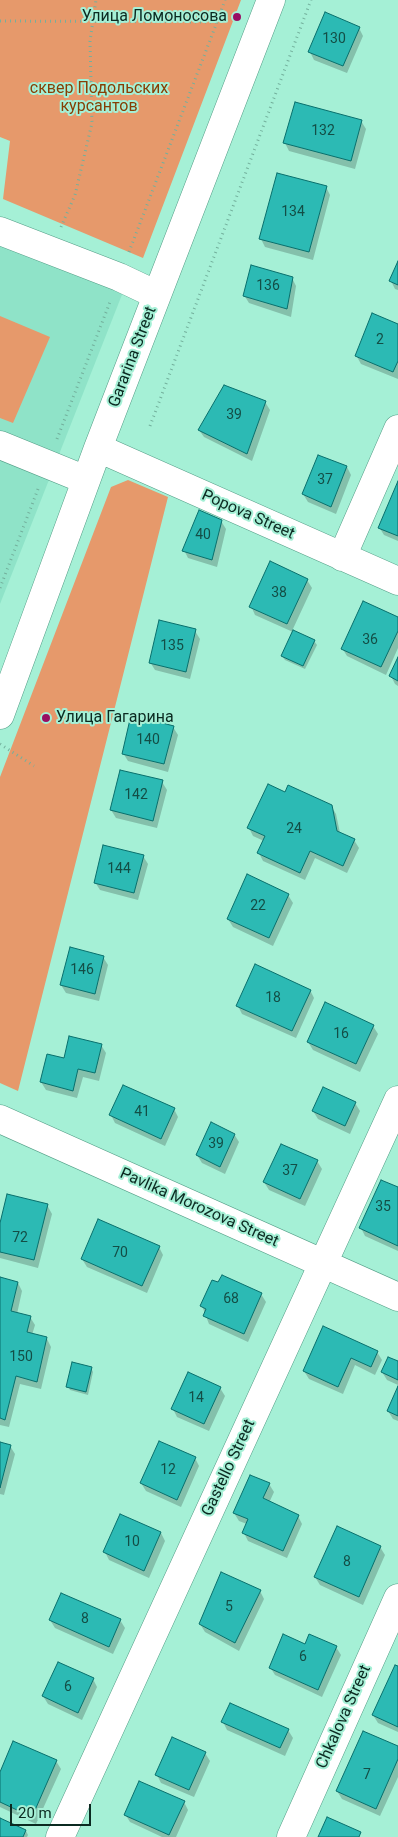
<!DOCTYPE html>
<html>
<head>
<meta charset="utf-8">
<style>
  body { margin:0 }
  #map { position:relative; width:398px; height:1837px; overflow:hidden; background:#a5f0d6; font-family:Roboto,sans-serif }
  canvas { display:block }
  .scale { position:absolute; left:10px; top:1804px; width:81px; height:22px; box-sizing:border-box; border:2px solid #0b2a21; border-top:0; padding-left:6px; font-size:15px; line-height:18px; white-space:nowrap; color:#0b2a21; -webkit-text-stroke:4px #a5f0d6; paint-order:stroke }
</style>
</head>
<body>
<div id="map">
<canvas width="398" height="1837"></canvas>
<div class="scale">20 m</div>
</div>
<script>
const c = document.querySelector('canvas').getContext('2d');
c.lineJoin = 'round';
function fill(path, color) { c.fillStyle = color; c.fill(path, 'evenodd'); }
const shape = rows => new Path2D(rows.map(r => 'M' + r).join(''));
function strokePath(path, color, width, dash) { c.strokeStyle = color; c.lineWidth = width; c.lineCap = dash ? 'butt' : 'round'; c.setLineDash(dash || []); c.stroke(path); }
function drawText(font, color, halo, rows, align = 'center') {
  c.font = font + ' Roboto,sans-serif'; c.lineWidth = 4; c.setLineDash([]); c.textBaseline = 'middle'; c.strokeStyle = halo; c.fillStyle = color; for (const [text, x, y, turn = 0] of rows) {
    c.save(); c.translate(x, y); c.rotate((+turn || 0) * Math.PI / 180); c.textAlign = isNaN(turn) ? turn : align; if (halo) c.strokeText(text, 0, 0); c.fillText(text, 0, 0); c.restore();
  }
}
const built = shape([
  [0,237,127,282,0,604]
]);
const green = shape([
  [0,0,241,0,143,258,3,199,10,141,0,137],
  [0,316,50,337,13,423,0,418],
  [128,480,168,497,18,1091,0,1083,0,777,111,487]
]);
const shadow = shape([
  [359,28,363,36,347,73,314,60,310,52],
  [361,121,366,129,355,169,289,151,285,143],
  [326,187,330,195,313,260,265,247,261,239],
  [398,264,398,290,395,289,391,281],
  [292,278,296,286,291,317,249,303,244,295],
  [398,326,398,379,361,364,356,355],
  [265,402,270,410,252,461,204,437,199,430],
  [319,456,347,467,351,475,336,514,308,502,303,494],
  [398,484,398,541,384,535,379,527],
  [221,521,226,529,217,567,188,558,184,550],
  [307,580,312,588,292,631,314,641,317,645,305,669,285,660,282,656,293,632,255,615,251,606],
  [398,619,398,648,386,675,347,656,342,648],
  [195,631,200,639,190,679,155,670,150,662],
  [398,660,398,686,395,684,391,676],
  [173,727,178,735,168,772,128,761,123,753],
  [162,782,167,790,157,828,116,818,111,810],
  [286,793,331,806,336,814,340,833,354,840,359,848,347,873,315,858,305,880,263,861,259,853,264,841,253,836,249,828],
  [143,856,148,864,138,900,100,890,95,882],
  [288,895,293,903,273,946,233,927,228,919],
  [103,957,108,965,99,1001,66,993,61,985],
  [310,990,314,998,296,1038,242,1014,238,1006],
  [373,1026,378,1034,360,1072,313,1050,308,1042],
  [101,1045,106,1053,99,1081,83,1077,77,1098,46,1090,41,1082,65,1060],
  [355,1103,360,1111,350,1134,318,1119,313,1111],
  [174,1109,178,1117,165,1146,115,1123,111,1115],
  [234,1134,239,1142,225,1174,202,1163,197,1155],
  [317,1161,322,1169,305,1206,269,1190,264,1182],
  [398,1189,398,1251,365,1236,361,1228],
  [47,1205,52,1214,38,1268,0,1258,0,1229],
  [159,1247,163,1255,147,1293,87,1267,82,1259],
  [0,1278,18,1283,22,1291,17,1314,30,1317,35,1325,32,1335,47,1339,51,1347,41,1389,20,1384,9,1427,0,1425],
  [261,1294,266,1302,248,1342,209,1324,202,1306],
  [323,1328,377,1352,382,1360,375,1375,355,1365,343,1394,309,1379,304,1371],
  [398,1362,398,1385,387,1380,382,1372],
  [91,1368,93,1372,88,1395,70,1390,68,1386],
  [220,1388,225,1396,209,1431,177,1417,173,1409],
  [398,1389,398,1421,393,1419,388,1411],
  [0,1444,10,1446,15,1454,4,1495,0,1494],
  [195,1458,199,1466,181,1507,146,1491,141,1483],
  [269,1484,274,1492,269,1503,298,1516,302,1524,287,1558,248,1541,244,1533,247,1524,239,1521,234,1513],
  [121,1516,161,1533,165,1541,149,1578,109,1560,105,1552],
  [380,1547,385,1555,363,1605,320,1585,315,1577],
  [260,1591,264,1599,239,1651,205,1632,200,1624],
  [50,1620,120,1620,125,1628,113,1654,55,1628],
  [305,1646,336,1647,341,1655,322,1697,275,1675,270,1667],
  [398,1668,398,1732,378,1723,373,1715],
  [93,1679,97,1687,82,1720,48,1704,43,1696],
  [223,1722,288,1730,293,1738,285,1756,227,1730],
  [398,1748,398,1777,380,1816,342,1799,337,1791],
  [205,1753,210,1761,194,1797,161,1783,157,1775],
  [56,1761,61,1769,36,1824,0,1807,0,1775],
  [184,1802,188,1810,176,1837,162,1837,130,1822,125,1814],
  [0,1819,26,1831,28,1835,27,1837,0,1837]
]);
const building = shape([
  [325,12,360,27,343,66,308,52,325,12],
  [295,102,362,120,351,161,283,143,295,102],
  [277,173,327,186,309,252,259,239,277,173],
  [398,261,398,285,389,281,398,261],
  [251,265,293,277,287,309,243,296,251,265],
  [372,313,398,324,398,361,393,372,355,356,372,313],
  [224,385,266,401,247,454,198,430,224,385],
  [318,455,347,466,331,507,302,494,318,455],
  [398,481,398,536,378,528,398,481],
  [199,510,222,520,212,560,182,551,199,510],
  [270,561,308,579,287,624,249,607,270,561],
  [363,601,398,617,398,631,381,667,341,649,363,601],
  [159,620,196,629,186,672,149,663,159,620],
  [293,630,315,640,303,666,281,656,293,630],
  [398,657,398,681,389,676,398,657],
  [131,715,174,726,164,764,122,754,131,715],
  [120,770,163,780,153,821,110,810,120,770],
  [268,784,285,792,288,785,332,805,337,831,355,839,343,866,310,851,300,873,257,853,265,836,247,828,268,784],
  [103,845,144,855,134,893,94,883,103,845],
  [247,874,289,894,269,938,227,919,247,874],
  [70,947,104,956,95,994,60,985,70,947],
  [255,964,311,990,292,1031,236,1006,255,964],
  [325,1002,374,1025,356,1064,307,1042,325,1002],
  [69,1036,102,1044,95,1073,78,1069,73,1091,40,1082,47,1054,64,1058,69,1036],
  [123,1085,175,1108,161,1139,109,1115,123,1085],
  [323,1087,356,1102,345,1126,312,1111,323,1087],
  [211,1122,235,1134,220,1167,196,1155,211,1122],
  [281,1144,318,1160,300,1199,263,1182,281,1144],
  [381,1180,398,1187,398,1246,359,1228,381,1180],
  [7,1194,48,1204,34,1260,0,1252,0,1223,7,1194],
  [98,1219,160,1246,142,1286,81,1259,98,1219],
  [222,1275,262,1293,244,1334,203,1316,206,1309,200,1306,212,1280,218,1282,222,1275],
  [0,1277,18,1282,11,1311,31,1316,27,1332,47,1337,37,1382,16,1376,5,1420,0,1418,0,1277],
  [323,1326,378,1351,371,1367,351,1358,338,1387,303,1371,323,1326],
  [388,1357,398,1361,398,1380,381,1372,388,1357],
  [72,1362,92,1367,86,1392,66,1387,72,1362],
  [188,1372,221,1387,204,1424,171,1409,188,1372],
  [398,1386,398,1416,387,1411,398,1386],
  [159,1441,196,1457,177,1500,140,1483,159,1441],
  [0,1442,11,1445,0,1488,0,1442],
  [250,1475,270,1483,263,1498,299,1515,283,1551,242,1533,248,1519,233,1513,250,1475],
  [120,1514,161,1532,144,1571,103,1552,120,1514],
  [337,1526,381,1546,359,1597,314,1577,337,1526],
  [221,1572,261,1590,235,1643,199,1624,221,1572],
  [61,1593,121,1619,109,1647,49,1620,61,1593],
  [283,1634,305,1644,309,1634,337,1646,318,1690,269,1668,283,1634],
  [58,1662,94,1678,78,1713,42,1696,58,1662],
  [395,1665,398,1666,398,1727,372,1715,395,1665],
  [230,1703,289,1729,280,1748,221,1722,230,1703],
  [363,1731,398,1746,398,1759,376,1809,336,1791,363,1731],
  [172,1737,206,1752,189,1790,155,1775,172,1737],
  [13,1741,57,1760,32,1817,0,1802,0,1772,13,1741],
  [139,1781,185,1801,169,1835,124,1815,139,1781],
  [327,1817,361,1832,359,1837,318,1837,327,1817],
  [0,1818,26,1830,23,1837,0,1837,0,1818]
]);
const path = shape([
  [0,21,217,22,225,0],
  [61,227,75,195,92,123,90,41,96,0],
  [129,252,217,22],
  [150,426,311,0],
  [57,439,110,302],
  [0,588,38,489],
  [0,744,34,766]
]);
const minor = shape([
  [0,231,119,277,157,295],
  [0,445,86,480],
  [98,448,398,581],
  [342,557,398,429],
  [0,715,98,448,271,0],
  [0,1119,398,1297],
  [60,1837,398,1100],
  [291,1837,398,1598]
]);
const markers = [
  [237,17,5,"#980e62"],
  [46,718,5,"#980e62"]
];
const numberNames = [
  ["130",334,39],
  ["132",323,131],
  ["134",293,212],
  ["136",268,286],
  ["2",380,340],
  ["39",234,415],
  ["37",325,480],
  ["40",203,535],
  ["38",279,593],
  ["36",370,640],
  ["135",172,646],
  ["140",148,740],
  ["142",136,795],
  ["24",294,829],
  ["144",119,869],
  ["22",258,906],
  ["146",82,970],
  ["18",273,998],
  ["16",341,1034],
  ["41",142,1112],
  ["39",216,1144],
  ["37",290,1171],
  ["35",383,1207],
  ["72",20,1238],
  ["70",120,1253],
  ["68",231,1299],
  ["150",21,1357],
  ["14",196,1398],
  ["12",168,1470],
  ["10",132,1542],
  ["8",347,1562],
  ["5",229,1607],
  ["8",85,1619],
  ["6",303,1657],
  ["6",68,1687],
  ["7",367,1775]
];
const poiNames = [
  ["Улица Ломоносова",227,17],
  ["Улица Гагарина",56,718,"left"]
];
const parkNames = [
  ["сквер Подольских",99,89],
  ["курсантов",99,107]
];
const streetNames = [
  ["Gararina Street",133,357,-69],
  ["Popova Street",248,515,24],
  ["Pavlika Morozova Street",199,1208,24],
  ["Gastello Street",229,1468,-65],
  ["Chkalova Street",344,1717,-66]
];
fill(built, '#8fe3c8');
fill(green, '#e6996b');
fill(shadow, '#0003');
fill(building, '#2cbab4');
strokePath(building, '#086f6c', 1);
strokePath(minor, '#549e87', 29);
strokePath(path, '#73b09c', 3, [1, 4]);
strokePath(minor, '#fff', 28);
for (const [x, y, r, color] of markers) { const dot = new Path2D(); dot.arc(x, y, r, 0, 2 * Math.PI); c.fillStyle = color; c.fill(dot); strokePath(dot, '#a5f0d6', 2); }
drawText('14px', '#134e46', null, numberNames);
drawText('16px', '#0b2a21', '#a5f0d6', poiNames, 'right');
drawText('16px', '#863e04', '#a5f0d6', parkNames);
drawText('16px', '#0b2a21', '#a5f0d6', streetNames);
</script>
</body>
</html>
